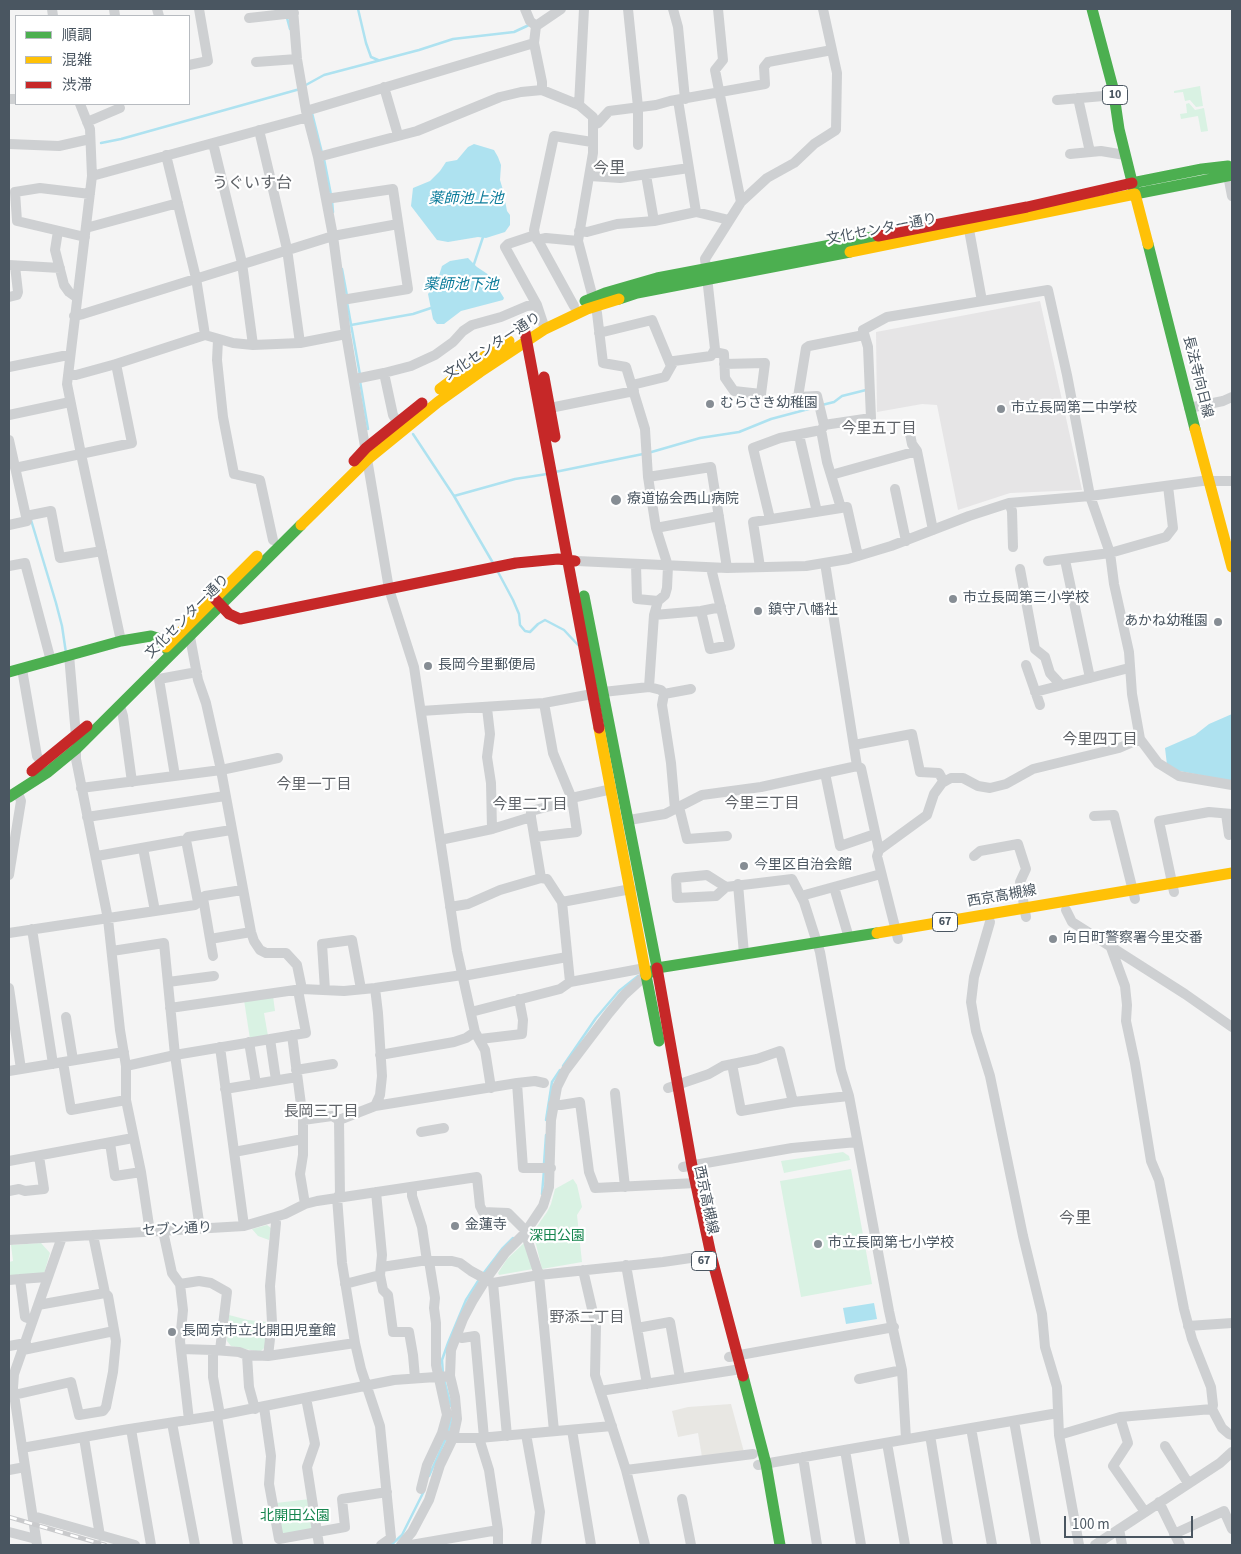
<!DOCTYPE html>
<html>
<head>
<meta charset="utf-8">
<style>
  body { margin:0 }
  #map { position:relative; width:1241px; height:1554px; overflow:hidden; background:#f4f4f4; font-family:"Source Sans 3","Noto Sans JP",sans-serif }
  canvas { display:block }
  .frame { position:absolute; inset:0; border:10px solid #4a5661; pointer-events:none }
  .legend { position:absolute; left:15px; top:15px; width:175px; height:90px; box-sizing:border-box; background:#fff; border:1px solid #b7bbc0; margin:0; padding:6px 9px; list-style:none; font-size:15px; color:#4a5661 }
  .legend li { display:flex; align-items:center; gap:10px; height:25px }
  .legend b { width:25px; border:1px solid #b7bbc0 }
  .scale { position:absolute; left:1064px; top:1516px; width:129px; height:22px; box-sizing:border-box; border:2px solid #4a5661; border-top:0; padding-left:6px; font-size:15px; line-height:18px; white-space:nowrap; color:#4a5661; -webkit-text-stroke:4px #fff; paint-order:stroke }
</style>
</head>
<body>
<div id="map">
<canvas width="1241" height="1554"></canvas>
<div class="frame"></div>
<ul class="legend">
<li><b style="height:6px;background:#4caf50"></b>順調</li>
<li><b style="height:6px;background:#ffc107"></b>混雑</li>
<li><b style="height:6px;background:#c62828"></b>渋滞</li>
</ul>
<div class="scale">100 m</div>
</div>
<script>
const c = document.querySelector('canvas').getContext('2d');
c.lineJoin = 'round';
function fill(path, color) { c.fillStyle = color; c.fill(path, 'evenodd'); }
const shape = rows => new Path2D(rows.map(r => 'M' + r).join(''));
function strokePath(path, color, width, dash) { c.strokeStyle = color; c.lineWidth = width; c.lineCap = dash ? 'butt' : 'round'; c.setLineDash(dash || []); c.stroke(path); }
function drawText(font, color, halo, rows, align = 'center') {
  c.font = font + ' "Source Sans 3","Noto Sans JP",sans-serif'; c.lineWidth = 4.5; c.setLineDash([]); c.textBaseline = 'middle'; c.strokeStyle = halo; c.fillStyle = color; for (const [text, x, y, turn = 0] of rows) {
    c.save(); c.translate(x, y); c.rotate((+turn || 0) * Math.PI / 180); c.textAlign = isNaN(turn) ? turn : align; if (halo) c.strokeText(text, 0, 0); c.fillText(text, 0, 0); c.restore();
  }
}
const commercial = shape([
  [731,1404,744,1452,702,1457,698,1433,678,1437,672,1411,688,1407]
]);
const education = shape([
  [1040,301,1082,490,1010,493,958,510,937,405,922,404,877,412,876,332]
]);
const green = shape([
  [1200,86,1203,106,1196,107,1190,100,1185,101,1183,92,1174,93,1174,91],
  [1189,103,1195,110,1204,108,1208,131,1201,132,1198,116,1181,119,1180,114,1187,113,1186,104],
  [273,996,275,1011,264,1013,268,1036,250,1039,244,1000],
  [843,1152,849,1156,850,1160,784,1173,781,1161],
  [851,1169,872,1284,801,1297,780,1181],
  [573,1179,577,1185,582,1207,577,1215,582,1262,542,1269,533,1232,547,1212,551,1204,555,1189],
  [267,1225,271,1228,269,1240,258,1236,252,1229],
  [41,1243,50,1253,44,1274,9,1277,9,1262,13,1261,11,1245],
  [524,1243,533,1269,499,1275,498,1273,507,1259],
  [229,1315,248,1320,267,1322,265,1347,260,1352,231,1346,227,1341],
  [310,1499,315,1528,285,1536,282,1533,276,1503]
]);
const water = shape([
  [474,144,494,150,498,157,501,165,500,180,503,190,507,211,510,215,510,225,505,232,486,238,478,237,448,242,437,240,411,206,413,188,430,181,440,171,446,162,457,160,468,147],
  [468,258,477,267,498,281,499,290,504,298,503,300,461,311,444,324,437,324,433,319,428,294,437,282,442,266,450,261],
  [1232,714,1232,781,1179,771,1167,765,1165,748,1195,735,1209,724],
  [874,1303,877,1319,846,1324,843,1308]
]);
const stream = shape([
  [358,9,366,43,371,57,378,60],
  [287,18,290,29],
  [304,86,324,75,419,50,453,39,514,32,529,25],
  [312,113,322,153],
  [101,143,121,139,300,89],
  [324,159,331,195],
  [332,200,333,212],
  [474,264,483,237],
  [342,269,347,296],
  [347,302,360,375],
  [351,325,413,314,431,308],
  [360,381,368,429],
  [822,405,834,402,842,396,866,390],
  [413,434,454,496,493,563],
  [648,453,700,438,739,432,771,419,816,407],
  [555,472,643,454],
  [454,496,515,479,547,474],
  [31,520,56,603,62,626,66,653],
  [498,572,513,600,519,614,520,625,525,631,530,632,538,624,545,620,564,630,578,645],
  [563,1066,596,1018,619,991,638,976],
  [546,1120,552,1082,560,1070],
  [544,1164,546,1135],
  [542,1194,544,1170],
  [483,1274,502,1249,513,1238],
  [443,1374,442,1360,448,1343,466,1300,480,1278],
  [444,1379,451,1406],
  [448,1433,452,1416],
  [429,1476,446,1438],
  [391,1545,402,1535,424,1491]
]);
const street = shape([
  [52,9,53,16],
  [114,9,115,16],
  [157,9,159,16],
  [293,9,297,59,306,111,318,157,333,236,346,334,389,589,414,667,457,951,475,1032,485,1050,491,1088],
  [525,9,530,21,536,26],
  [628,9,638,107,638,145],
  [673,9,678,27,685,99],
  [718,9,723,60,715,70,741,202],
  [249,18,294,13],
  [256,62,297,59],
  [189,65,208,61,199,9],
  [384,87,398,135],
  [542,90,579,105,593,117,593,153,578,241],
  [1078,98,1090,152],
  [9,99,16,99],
  [678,100,696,212],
  [1057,100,1115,95],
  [80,104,90,129,92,176,67,384,81,454,121,641],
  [579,105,584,9],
  [306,111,534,43],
  [87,122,120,108],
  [593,125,598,123,609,111,656,105,670,101,765,84,764,67,768,62,832,50],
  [259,130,287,249,300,343],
  [213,143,242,263,253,345],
  [9,144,59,146,90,139],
  [1070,154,1101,151,1125,155],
  [166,155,196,278,205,335],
  [318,157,417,131,500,97,521,92,542,90,542,82,534,43,536,26,561,9],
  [1227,170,1232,196],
  [646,175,654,221],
  [92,176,308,117],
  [590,176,620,178,689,168],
  [326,199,393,189,408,289,342,300],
  [968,224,982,301],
  [86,228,178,203],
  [58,231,55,250,64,285,69,292,76,297],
  [579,231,587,232,617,224,654,221,696,212,729,220],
  [535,235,508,244,505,247,537,305,545,329],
  [85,237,17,221,15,192,40,188,90,194],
  [537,240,546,238,578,241,597,313,603,363,626,367,645,429,648,477,656,528,668,566,667,588,665,595,658,601,654,615,649,687],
  [9,265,60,268],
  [9,297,17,295,18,292,15,266],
  [574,306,535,235,534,230,554,136,592,142],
  [74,316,83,314,333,236,398,224],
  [599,333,652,320,671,366],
  [218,340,217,360,223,417,234,474,260,480,273,540],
  [714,352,724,354,725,378,734,391,761,394,765,363,724,364],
  [9,367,63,356,70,356],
  [384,373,411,366,435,355,453,342,463,331,472,325,501,317,527,306,537,305],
  [68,375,76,375,116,364,205,335,233,343,253,345,300,343,346,334],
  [355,379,384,373,393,415,398,423],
  [632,385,665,377,674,361,711,356,715,349,705,259,741,202,767,178,794,163,814,144,836,130,837,73,823,9],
  [798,397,817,396,824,425,871,418,868,347,863,330,887,317,1048,290,1067,375,1090,496,1110,553,1114,584,1129,652,1132,694,1140,739,1158,763,1179,776,1232,785],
  [782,403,798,397,806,348,809,346,864,335],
  [1189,408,1223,401,1232,397],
  [545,409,634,391],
  [9,415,70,402],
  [824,426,821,430,827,462,841,508],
  [909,429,912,444,917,451],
  [799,435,817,512],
  [9,440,27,521,9,525],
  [15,468,132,443,116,364],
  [831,475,917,451,933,530],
  [648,477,711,467,727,568],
  [895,489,906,541],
  [1009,503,1012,511,1013,547],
  [26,516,51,511,60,558,102,551],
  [770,519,753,448,780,438,821,430],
  [656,528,719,516],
  [1065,560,1090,678],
  [577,561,727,568,806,566,848,559,891,546,969,516,1009,503,1090,496,1202,481,1232,481],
  [1048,561,1110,553,1166,537,1173,528,1168,486],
  [825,563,857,766,861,768,879,850,877,856,898,939],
  [636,565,637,599,658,601],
  [9,566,25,563,51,661],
  [760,567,753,522,847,507,858,556],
  [1020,569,1035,649,1045,657,1050,673,1061,685],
  [701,611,710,649,730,645,711,568],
  [654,615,701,611,721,607],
  [190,637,198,680,206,703,221,770,251,932,254,941,260,950,266,953,286,953,297,965,302,989],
  [69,655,76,736,76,759,108,919,120,1030,126,1066,126,1100,141,1172,150,1232],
  [1026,665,1040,705],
  [22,669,37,756,43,764],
  [1035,692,1129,668],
  [664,694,662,705,671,763,675,809],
  [120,706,123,716,132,782],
  [487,708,490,734,487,757,491,783,492,829],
  [421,711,544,703,603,692,649,687,661,690,664,694,691,689],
  [854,745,912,734,920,772,939,773,944,782],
  [825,773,840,846,875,834],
  [175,776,159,679,197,672],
  [81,788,221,770,278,758],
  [679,807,687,839,727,836],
  [1226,814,1229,835],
  [1094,816,1114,815,1135,899],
  [87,817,225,796],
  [531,817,541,878],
  [629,820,665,814,702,795,761,787,857,766],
  [535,837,577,832,572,799,553,753,544,703],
  [186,840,198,902],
  [440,840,492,829,531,817,531,811,566,802,576,797,612,789],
  [143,848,155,911],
  [879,850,927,815,934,794,942,783,951,778,963,778,978,786,990,788,1006,784,1033,769,1119,748,1140,739],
  [97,856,186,840,188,837,231,830],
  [974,856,980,851,1018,844,1026,869,1020,882,1026,917],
  [9,875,21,801,18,793],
  [738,884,744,954],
  [726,887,707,875,676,878,677,898,716,896,726,887,792,879,804,902,820,952,841,1070,849,1096,889,1311,902,1370,906,1439],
  [834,887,849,938],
  [1174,892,1159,821,1209,812,1232,814],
  [801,896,881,874],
  [203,898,210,939,251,932],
  [562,902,631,889],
  [450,907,468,904,500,890,541,878,547,879,562,902,570,982],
  [1066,910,1072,922,1185,994,1232,1027],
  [990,922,974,977,971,1002,976,1031,990,1076,1023,1236,1042,1314,1045,1347,1057,1387,1059,1435,1079,1545],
  [32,929,53,1064],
  [9,933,195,905,205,896,242,890],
  [210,939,213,956],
  [112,951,164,943,175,1055,200,1229],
  [463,976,567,957],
  [168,982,214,976],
  [9,988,21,1069],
  [325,990,322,944,352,940,361,989],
  [170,1008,302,989,344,991,375,988,462,975],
  [471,1012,560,989,570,982,645,968],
  [66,1017,73,1060],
  [292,1035,303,1120,303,1155,300,1174,305,1204],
  [270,1039,276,1080],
  [480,1039,522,1034,523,1020,519,999],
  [249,1042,256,1084],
  [220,1047,244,1226],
  [380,1055,454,1042,466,1038,475,1032],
  [63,1062,71,1110,126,1100],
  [732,1064,741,1111,793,1102,849,1096],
  [126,1066,175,1055,306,1033,298,990],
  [296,1070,333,1064],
  [9,1071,124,1052],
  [517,1083,523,1168,551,1168],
  [668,1088,709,1074,723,1066,757,1059,780,1051,793,1102],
  [225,1089,297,1077],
  [615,1093,625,1187],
  [553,1104,561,1105,580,1102,589,1172,595,1188,696,1183],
  [375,1106,380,1095,382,1076,378,1013,375,988],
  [303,1120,332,1116,339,1120],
  [421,1132,444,1128],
  [110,1143,115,1176,141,1172],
  [234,1152,303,1139],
  [9,1161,133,1138],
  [683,1167,792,1148,857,1142],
  [412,1187,412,1196,422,1227,427,1261],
  [9,1191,19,1189,25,1191,44,1189,39,1156],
  [376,1192,382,1255,380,1275,383,1290,388,1295,393,1332,409,1332,413,1355,415,1378],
  [337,1197,342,1263,355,1343,361,1369,380,1426,391,1538,381,1545],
  [340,1197,339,1120,375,1106,517,1083,535,1081,544,1083],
  [275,1217,276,1223,270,1286,272,1322,268,1356,355,1343],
  [163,1231,172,1273,180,1284,183,1310,180,1341,189,1420],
  [9,1240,244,1226,285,1214,305,1204,317,1201,477,1177,480,1206,483,1212,508,1213,524,1229,539,1275,554,1431],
  [429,1261,435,1298,434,1308,436,1323,436,1365,447,1415,442,1433,453,1438,479,1438,612,1426],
  [626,1265,647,1384],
  [382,1267,421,1261,452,1261,460,1263,471,1271,493,1283,539,1275,663,1262,711,1255],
  [583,1270,596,1326,595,1375,626,1470,645,1545],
  [9,1280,20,1279],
  [493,1283,507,1436],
  [180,1284,199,1281,211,1283,227,1292,220,1350],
  [345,1284,380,1275],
  [38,1305,105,1293],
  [33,1320,25,1317,20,1279,47,1277],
  [1188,1326,1232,1323],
  [637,1328,670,1322,680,1378],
  [457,1336,462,1338,475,1336,484,1438],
  [9,1346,26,1343],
  [181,1349,213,1350,213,1377,220,1415],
  [23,1350,114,1331],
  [214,1350,239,1352,247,1355],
  [729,1357,894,1327],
  [859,1379,902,1370],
  [600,1391,741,1369],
  [14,1395,71,1382,79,1415,103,1411,106,1407,113,1372,116,1341,108,1296,105,1293,93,1235],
  [306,1398,315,1444,307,1467,319,1545],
  [264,1407,271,1456,269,1484,279,1539,345,1527,342,1499,387,1492],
  [255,1409,249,1387,247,1355,268,1356],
  [1212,1409,1222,1428,1229,1434,1232,1435],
  [217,1416,238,1545],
  [1120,1417,1128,1443,1113,1466,1145,1512],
  [1014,1421,1036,1545],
  [172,1423,195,1545],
  [971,1428,992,1545],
  [131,1429,151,1545],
  [572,1430,591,1545],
  [526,1434,540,1512,536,1545],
  [930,1435,948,1545],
  [1059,1435,1120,1417,1212,1409,1213,1405,1211,1387,1192,1339,1184,1309,1159,1180,1151,1161,1135,1063,1126,1021,1127,1005,1125,986,1110,945],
  [84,1438,100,1536],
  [479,1438,489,1470,498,1530,498,1545],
  [887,1443,905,1545],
  [1165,1446,1188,1483],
  [22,1448,123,1430,220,1415,394,1380,450,1376],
  [845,1450,861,1545],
  [803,1457,817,1545],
  [758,1465,1058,1413],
  [9,1470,25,1467],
  [626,1470,753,1454],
  [421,1489,427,1465,442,1433],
  [682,1499,691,1545],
  [1159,1502,1180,1545],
  [33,1516,135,1545],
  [1119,1529,1122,1545],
  [9,1532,36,1539],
  [1174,1534,1224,1511,1232,1529],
  [37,1545,13,1388,14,1374,62,1237],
  [401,1545,412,1532,429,1500,440,1465,453,1438,457,1419,455,1397,450,1376,451,1350,463,1319,473,1300,486,1279,505,1253,525,1233,543,1206,549,1187,551,1120,557,1087,565,1071,609,1013,624,995,646,975],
  [411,1545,498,1530],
  [1095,1545,1220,1463,1232,1452]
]);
const fast = shape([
  [1092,9,1113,88,1119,129,1135,194,1232,175],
  [1132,183,1202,169,1228,166],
  [1148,244,1195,429],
  [619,299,637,293,850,252],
  [585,301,605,293,657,278,878,236],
  [584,596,657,968],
  [9,672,121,641,151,636,157,638,171,654],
  [9,797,48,772,76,749,301,525],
  [646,975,657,968,877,933],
  [646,975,659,1041],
  [743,1376,766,1464,780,1545]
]);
const slow = shape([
  [850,252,1135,194,1148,244],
  [440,389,476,362,509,341],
  [1195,429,1232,567],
  [301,525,368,459,438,402,480,372,545,329,587,309,619,299],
  [166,647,257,556],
  [599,728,646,975],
  [877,933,1232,873]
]);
const jam = shape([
  [878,236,1027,207,1132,183],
  [525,332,599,728],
  [544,377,555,437],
  [354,461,366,448,422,403],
  [215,599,229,614,240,619,516,563,558,559,575,561],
  [32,771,87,726],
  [657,968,692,1166,711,1255,743,1376]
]);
const rail = shape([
  [9,1517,105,1545]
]);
const markers = [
  [710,404,5,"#868d94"],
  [1001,409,5,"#868d94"],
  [616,500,6,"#868d94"],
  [953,599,5,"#868d94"],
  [758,611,5,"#868d94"],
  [1218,622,5,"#868d94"],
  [428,666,5,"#868d94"],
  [744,866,5,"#868d94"],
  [1053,939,5,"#868d94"],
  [455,1226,5,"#868d94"],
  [818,1244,5,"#868d94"],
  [172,1332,5,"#868d94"]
];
const shields = [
  [1115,95,25],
  [945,922,25],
  [704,1261,25]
];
const shieldNames = [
  ["10",1115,95],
  ["67",945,922],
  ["67",704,1261]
];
const streetNames = [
  ["文化センター通り",882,230,-11],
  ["文化センター通り",493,347,-33],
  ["長法寺向日線",1197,377,76],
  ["文化センター通り",188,617,-45],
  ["西京高槻線",1002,897,-10],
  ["西京高槻線",705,1200,78],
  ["セブン通り",177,1230,-3]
];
const poiNames = [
  ["むらさき幼稚園",720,404],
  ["市立長岡第二中学校",1011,409],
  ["療道協会西山病院",627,500],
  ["市立長岡第三小学校",963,599],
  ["鎮守八幡社",768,611],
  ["あかね幼稚園",1208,622,"right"],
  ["長岡今里郵便局",438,666],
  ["今里区自治会館",754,866],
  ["向日町警察署今里交番",1063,939],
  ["金蓮寺",465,1226],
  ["市立長岡第七小学校",828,1244],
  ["長岡京市立北開田児童館",182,1332]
];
const parkNames = [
  ["深田公園",557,1237],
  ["北開田公園",295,1517]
];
const waterNames = [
  ["薬師池上池",466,200],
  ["薬師池下池",461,286]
];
const neighbourhoodNames = [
  ["今里五丁目",879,430],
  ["今里四丁目",1100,741],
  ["今里一丁目",314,786],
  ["今里三丁目",762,805],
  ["今里二丁目",530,806],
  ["長岡三丁目",321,1113],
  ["野添二丁目",587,1319]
];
const quarterNames = [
  ["今里",609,169],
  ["うぐいす台",252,184],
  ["今里",1075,1219]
];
fill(commercial, '#e8e7e3');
fill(education, '#e6e5e6');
fill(green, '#d9f2e3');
fill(water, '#aee2f0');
strokePath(stream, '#aee2f0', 2.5);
strokePath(street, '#ced0d2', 10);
strokePath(fast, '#4caf50', 11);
strokePath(slow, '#ffc107', 11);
strokePath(jam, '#c62828', 11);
strokePath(rail, '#c9cacc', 4.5);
strokePath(rail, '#fff', 2.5, [8]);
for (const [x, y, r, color] of markers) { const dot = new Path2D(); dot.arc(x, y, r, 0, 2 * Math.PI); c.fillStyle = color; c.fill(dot); strokePath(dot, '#fff', 2); }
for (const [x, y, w] of shields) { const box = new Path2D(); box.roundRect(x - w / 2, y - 9.5, w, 19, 4); c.fillStyle = '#fff'; c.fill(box); strokePath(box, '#4a5661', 1); }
drawText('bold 12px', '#4a5661', null, shieldNames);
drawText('14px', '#4a5661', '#fff', streetNames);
drawText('14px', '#4a5661', '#fff', poiNames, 'left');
drawText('14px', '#17864f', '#fff', parkNames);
drawText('italic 15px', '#0c7c9b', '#fff', waterNames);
drawText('15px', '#5f6368', '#fff', neighbourhoodNames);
drawText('16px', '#5f6368', '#fff', quarterNames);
</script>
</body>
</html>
